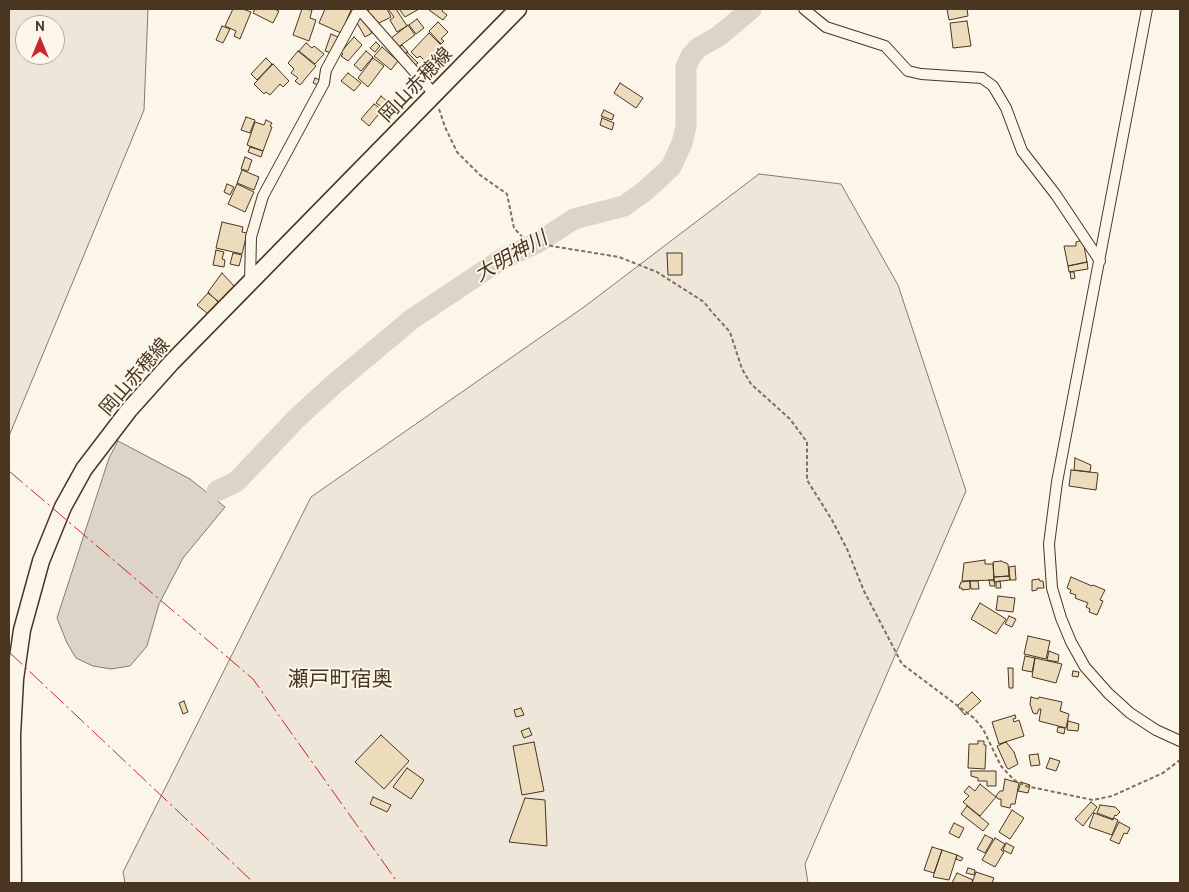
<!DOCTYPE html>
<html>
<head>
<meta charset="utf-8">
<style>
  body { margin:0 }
  #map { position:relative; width:1189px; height:892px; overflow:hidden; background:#fbf6e9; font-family:Cabin,sans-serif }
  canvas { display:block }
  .frame { position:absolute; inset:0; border:10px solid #4a3520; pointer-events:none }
  .north { position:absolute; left:15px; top:15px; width:50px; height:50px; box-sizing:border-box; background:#fbf6e9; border:1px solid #b4a999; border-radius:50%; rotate:0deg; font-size:14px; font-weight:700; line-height:20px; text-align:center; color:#4a3520 }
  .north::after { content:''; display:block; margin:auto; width:18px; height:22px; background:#c62828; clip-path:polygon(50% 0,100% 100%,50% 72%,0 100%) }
</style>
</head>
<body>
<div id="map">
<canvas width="1189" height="892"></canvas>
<div class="frame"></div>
<div class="north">N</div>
</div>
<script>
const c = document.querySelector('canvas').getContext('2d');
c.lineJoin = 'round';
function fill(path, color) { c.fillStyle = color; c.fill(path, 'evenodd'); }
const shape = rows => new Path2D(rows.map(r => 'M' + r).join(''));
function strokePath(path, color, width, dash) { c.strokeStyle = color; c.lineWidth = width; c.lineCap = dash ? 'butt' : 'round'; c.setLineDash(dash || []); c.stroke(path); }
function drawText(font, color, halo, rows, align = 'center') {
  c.font = font + ' Cabin,"Noto Sans JP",sans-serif'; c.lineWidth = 4; c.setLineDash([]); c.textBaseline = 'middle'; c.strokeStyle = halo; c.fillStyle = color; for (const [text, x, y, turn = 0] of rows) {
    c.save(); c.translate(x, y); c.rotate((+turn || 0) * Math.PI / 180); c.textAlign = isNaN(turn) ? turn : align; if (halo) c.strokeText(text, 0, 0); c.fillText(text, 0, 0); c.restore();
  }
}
const green = shape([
  [9,9,148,9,144,110,9,436,9,9],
  [25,25,55,25,55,55,25,55,25,25],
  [759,174,841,184,898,285,966,491,805,864,808,883,125,883,123,872,311,497,584,307,759,174]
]);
const water = shape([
  [118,441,190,479,225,507,183,558,159,604,147,646,130,666,111,669,93,666,76,658,67,643,57,618,109,458,118,441]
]);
const stream = shape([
  [208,498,217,491]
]);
const river = shape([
  [217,491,236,482,297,418,333,385,412,319,502,259,537,243,574,219,624,206,645,191,671,167,682,143,686,126,686,67,691,56,698,48,719,36,751,9]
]);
const building = shape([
  [233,9,243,9,251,12,240,39,234,36,236,31,225,26,233,9],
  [255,9,274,9,279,11,273,23,253,13,255,9],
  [302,9,312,10,310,18,316,20,309,41,293,35,302,9],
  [325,9,348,9,351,10,341,33,319,23,325,9],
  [369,9,387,9,391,17,377,24,373,16,371,17,368,11,369,9],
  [388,9,396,9,407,26,397,32,390,20,394,17,388,9],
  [399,9,419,9,405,17,399,9],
  [430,9,443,9,442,11,447,15,443,20,429,10,430,9],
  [947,9,967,9,968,16,949,20,947,9],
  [363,17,372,33,365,37,356,21,363,17],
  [417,19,424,28,416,34,409,25,417,19],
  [967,21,971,46,953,48,950,23,967,21],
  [438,22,448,32,441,39,444,41,441,44,429,31,438,22],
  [408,25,415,35,397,48,390,39,408,25],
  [222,26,230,29,223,43,216,40,222,26],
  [429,33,445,49,439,55,438,53,434,57,433,55,426,62,420,56,417,58,411,52,429,33],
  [331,34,338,37,332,53,325,51,331,34],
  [354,37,362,45,348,61,341,56,343,54,341,52,354,37],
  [376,42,380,46,375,52,370,48,376,42],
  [306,43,312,48,314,46,324,54,315,64,299,51,306,43],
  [402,45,408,52,403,56,397,49,402,45],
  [382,47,398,61,391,70,374,56,382,47],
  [298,51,316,66,300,85,295,81,298,78,291,73,294,69,288,63,298,51],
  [366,51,373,57,361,71,354,65,366,51],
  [407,52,418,63,414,66,403,56,407,52],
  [266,58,272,64,257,80,251,74,266,58],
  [373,58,384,66,368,87,358,78,373,58],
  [273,64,289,81,283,87,280,84,270,95,266,92,264,94,254,84,273,64],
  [348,73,361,83,354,91,341,81,348,73],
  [315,78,320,80,318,85,313,83,315,78],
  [620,83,643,98,636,108,614,93,620,83],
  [381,96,388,102,383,108,376,103,381,96],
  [374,104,382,110,369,126,361,119,374,104],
  [604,110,614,115,612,120,601,116,604,110],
  [246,117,255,120,250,133,241,130,246,117],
  [602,118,614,123,612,130,600,125,602,118],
  [266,120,272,123,270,126,272,127,263,151,247,145,255,122,264,125,266,120],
  [250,147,263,151,261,157,248,152,250,147],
  [245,157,252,160,248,171,241,169,245,157],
  [242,170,259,177,254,190,237,183,242,170],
  [227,184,234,187,230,195,224,192,227,184],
  [237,184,254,192,245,212,228,204,237,184],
  [222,222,243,227,242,232,247,233,242,254,216,248,222,222],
  [1083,240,1087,262,1068,266,1064,246,1076,246,1076,242,1083,240],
  [216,250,224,252,222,259,225,260,224,267,213,265,216,250],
  [233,253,242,255,239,266,230,264,233,253],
  [667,253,682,253,682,275,668,275,667,253],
  [1087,262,1088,269,1069,272,1068,266,1087,262],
  [1070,272,1074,272,1075,278,1071,279,1070,272],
  [222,273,234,286,219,303,208,292,222,273],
  [208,293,219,302,208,314,197,305,208,293],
  [1075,458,1091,465,1090,472,1074,470,1075,458],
  [1071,470,1098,473,1096,490,1069,486,1071,470],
  [985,560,985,564,993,564,994,580,962,581,964,563,985,560],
  [1001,561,1008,564,1009,576,994,577,993,562,1001,561],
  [1015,566,1016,580,1010,580,1009,567,1015,566],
  [1009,576,1010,580,994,582,994,577,1009,576],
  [1071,577,1092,586,1093,585,1105,590,1100,600,1103,601,1097,615,1089,612,1090,609,1086,607,1088,603,1075,598,1076,595,1070,593,1071,590,1067,588,1071,577],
  [1039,579,1040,581,1043,581,1044,588,1037,588,1037,590,1032,591,1032,580,1039,579],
  [989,580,994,580,995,586,990,586,989,580],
  [970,581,970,589,962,590,962,588,959,588,961,582,970,581],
  [970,581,978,581,979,589,971,589,970,581],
  [1000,581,1001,588,996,588,996,582,1000,581],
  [998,596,1015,598,1013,612,996,610,998,596],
  [980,603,1006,619,996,634,971,619,980,603],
  [1009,616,1016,619,1012,627,1005,624,1009,616],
  [1028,636,1050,641,1046,659,1024,654,1028,636],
  [1049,651,1059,655,1058,662,1047,660,1049,651],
  [1025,656,1035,658,1032,672,1022,670,1025,656],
  [1035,658,1062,664,1056,683,1032,677,1035,658],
  [1008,668,1013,668,1013,688,1009,688,1008,668],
  [1073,671,1079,672,1078,677,1072,676,1073,671],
  [972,692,981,701,965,715,957,706,972,692],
  [1031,697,1038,699,1039,697,1062,702,1060,711,1069,714,1066,728,1039,721,1041,709,1039,709,1037,714,1033,713,1030,704,1031,697],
  [184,701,188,712,183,714,179,703,184,701],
  [521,708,524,715,516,717,514,710,521,708],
  [1015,715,1016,718,1013,719,1014,722,1019,720,1024,736,999,744,992,722,1015,715],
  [1068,721,1079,724,1078,731,1067,730,1068,721],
  [1058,727,1065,728,1064,734,1057,732,1058,727],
  [529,728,532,735,524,738,521,731,529,728],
  [381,735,409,761,384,789,355,762,381,735],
  [978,741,984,741,984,745,986,745,985,769,968,768,969,744,978,744,978,741],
  [534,742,544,791,522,795,513,746,534,742],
  [1006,742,1014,752,1018,764,1009,769,1007,768,997,746,1006,742],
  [1038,754,1040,765,1031,766,1029,755,1038,754],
  [1050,758,1060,761,1056,771,1046,768,1050,758],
  [407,768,424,780,411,799,393,787,407,768],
  [971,771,996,771,996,786,987,786,987,781,978,781,978,778,971,776,971,771],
  [1005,779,1019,783,1015,804,1011,804,1010,808,1001,806,1001,799,998,799,996,796,1000,791,1003,791,1005,779],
  [1021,782,1030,785,1028,793,1018,791,1021,782],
  [980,784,996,797,980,816,963,802,969,796,964,792,969,786,975,791,980,784],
  [373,797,391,805,387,812,370,804,373,797],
  [525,798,545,800,547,846,509,842,525,798],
  [1091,802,1097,807,1083,826,1075,819,1091,802],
  [1100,805,1115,807,1120,812,1116,816,1115,815,1113,819,1097,813,1100,805],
  [967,806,989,824,983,831,961,814,967,806],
  [1012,810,1024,818,1010,839,999,832,1012,810],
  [1094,813,1113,820,1114,818,1118,820,1112,835,1089,827,1094,813],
  [1119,822,1130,828,1127,834,1124,833,1119,844,1110,840,1119,822],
  [954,823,964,828,959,838,949,833,954,823],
  [985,835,993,839,985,853,977,849,985,835],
  [995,838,1005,844,1001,850,1004,852,995,867,982,860,995,838],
  [1006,843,1014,847,1011,854,1003,850,1006,843],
  [932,847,942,850,934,873,924,870,932,847],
  [942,850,957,855,949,880,933,877,942,850],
  [957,855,963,858,961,861,956,859,957,855],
  [968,868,975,870,974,875,966,873,968,868],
  [976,872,994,878,992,883,972,883,976,872],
  [957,873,973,880,971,883,952,883,957,873]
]);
const path = shape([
  [439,109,445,127,457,152,480,175,507,194,514,228,527,242,619,257,657,272,704,302,711,311,730,332,742,369,751,384,790,419,807,442,807,480,832,520,847,549,864,591,902,664,974,718,983,729,1001,766,1014,780,1026,786,1093,800,1112,796,1163,773,1180,760]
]);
const street = shape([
  [359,9,435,95],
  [804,9,826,27,885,46,908,71,921,74,982,78,993,86,1006,108,1022,151,1056,195,1100,261],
  [1147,9,1057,482,1049,544,1052,588,1061,618,1071,642,1085,667,1108,693,1130,713,1156,730,1180,741],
  [250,282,251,237,263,196,324,83,326,70,359,9]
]);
const primary = shape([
  [13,883,12,735,15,679,22,630,41,561,63,507,84,469,129,410,172,362,518,9]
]);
const power = shape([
  [9,471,253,679,398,883],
  [9,652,254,883]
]);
const streetNames = [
  ["岡山赤穂線",416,85,-46],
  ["岡山赤穂線",135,377,-49]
];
const waterNames = [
  ["大明神川",511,257,-30]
];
const quarterNames = [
  ["瀬戸町宿奥",340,680]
];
fill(green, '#ede6d9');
strokePath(green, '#887966', 1);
fill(water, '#dcd4c6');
strokePath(water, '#887966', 1);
strokePath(stream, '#dcd4c6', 4);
strokePath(river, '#dcd4c6', 21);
fill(building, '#ecdcbc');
strokePath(building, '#4a3520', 1);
strokePath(street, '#4a3520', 12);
strokePath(primary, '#4a3520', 19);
strokePath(path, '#7f6f5c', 2, [4, 2.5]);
strokePath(street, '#fbf6e9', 10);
strokePath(primary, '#fbf6e9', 16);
strokePath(power, '#c62828', 1, [18, 4, 2.5, 4]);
drawText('19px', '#4a3520', '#fbf6e9', streetNames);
drawText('italic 20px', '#4a3520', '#fbf6e9', waterNames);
drawText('21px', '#4a3520', '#fbf6e9', quarterNames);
</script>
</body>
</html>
